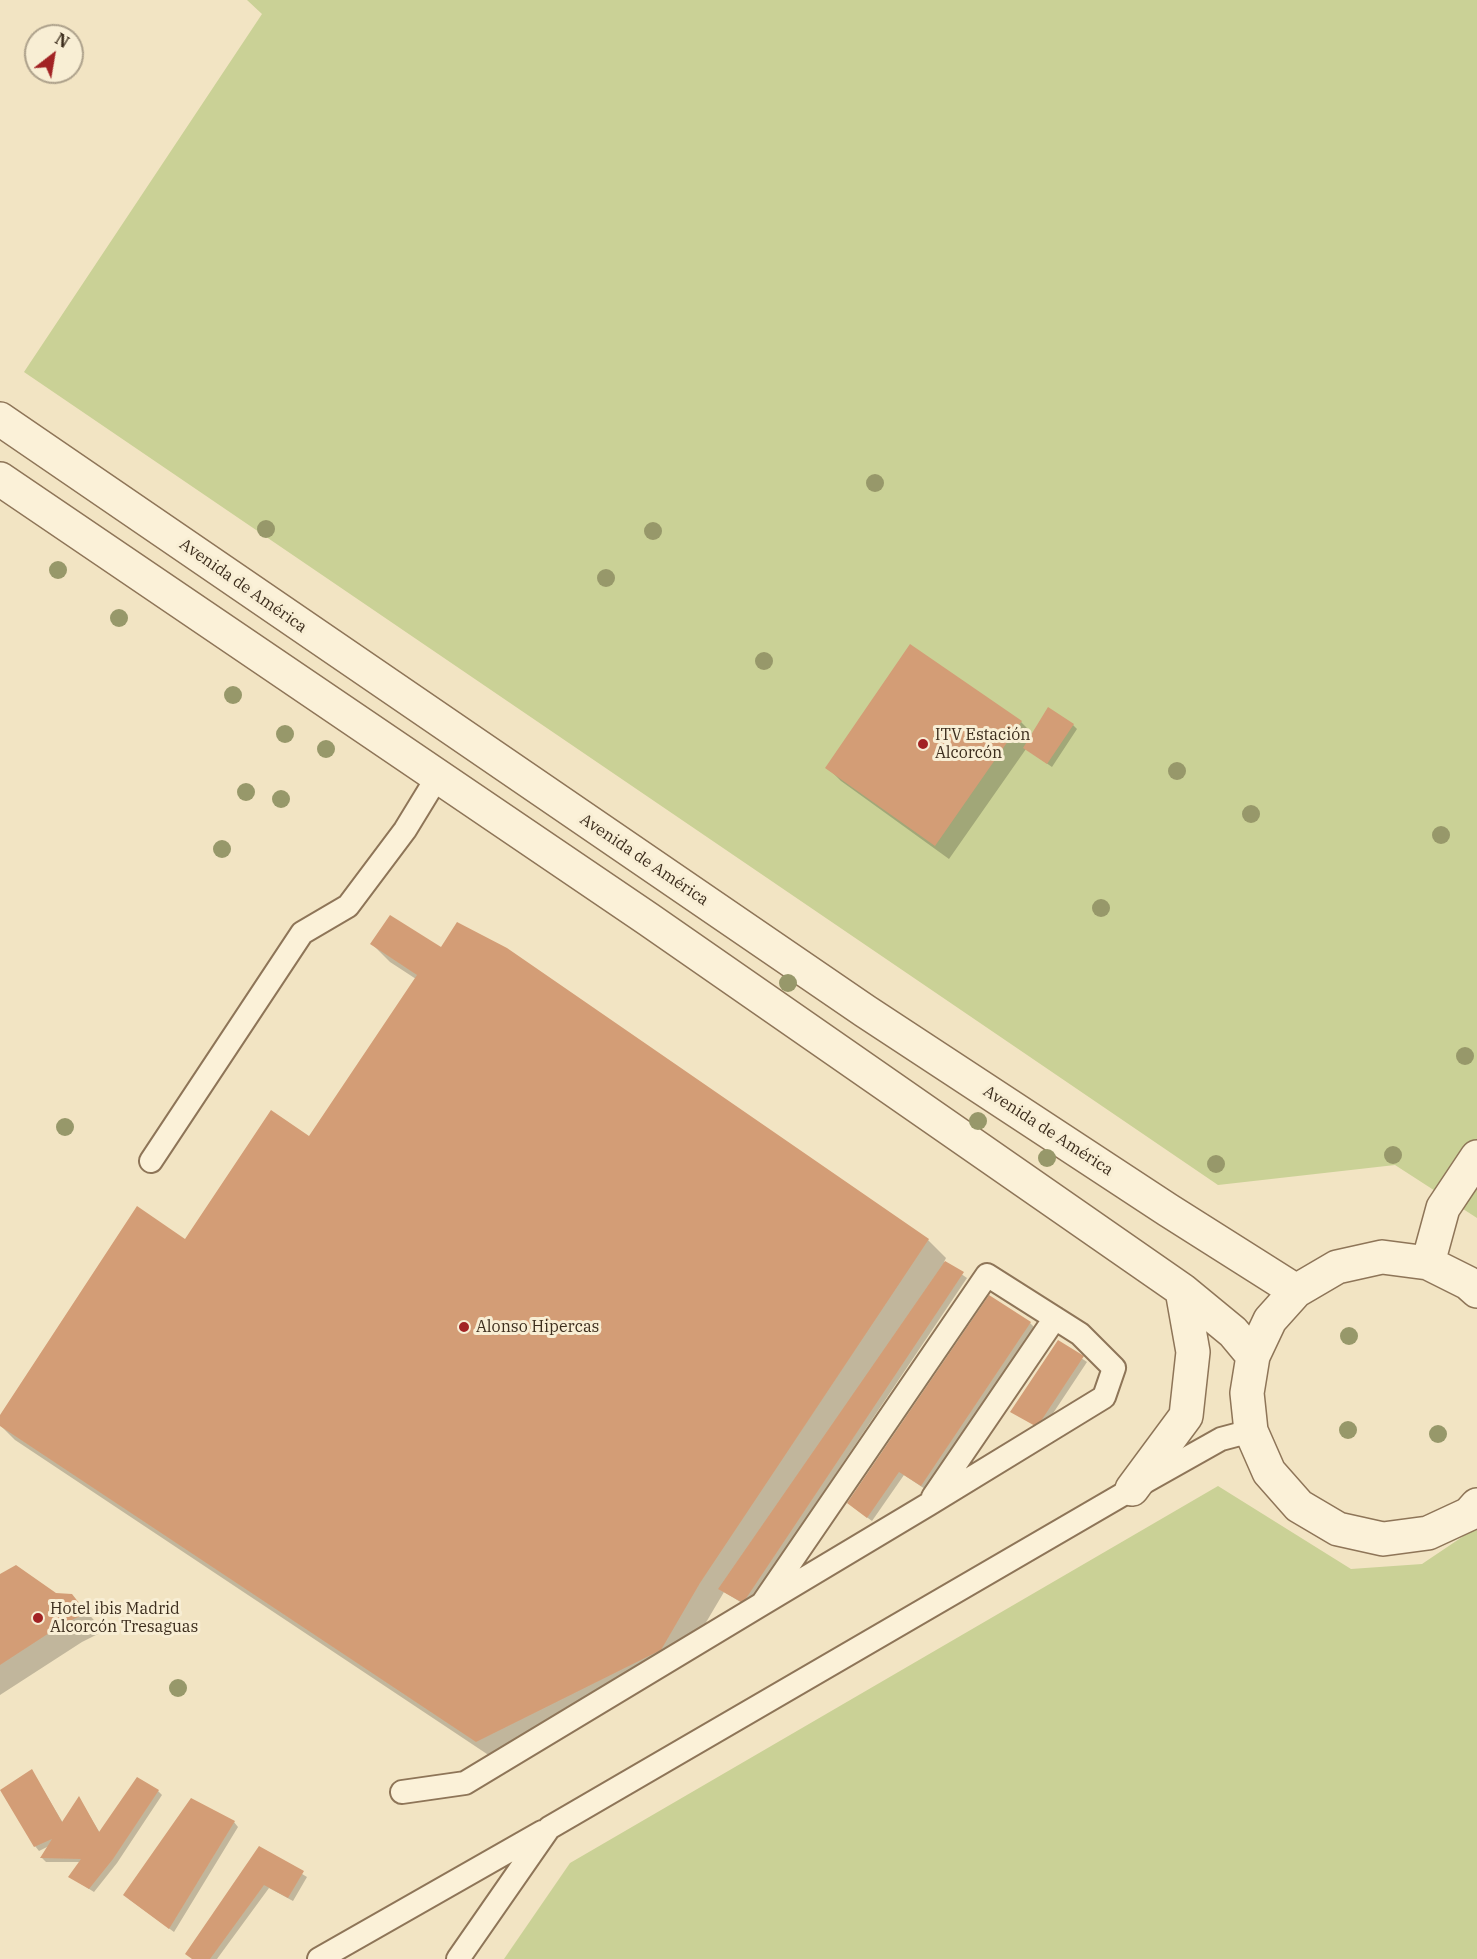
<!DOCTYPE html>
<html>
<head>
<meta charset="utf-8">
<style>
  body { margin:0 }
  #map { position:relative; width:1477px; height:1959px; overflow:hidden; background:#f2e4c3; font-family:"IBM Plex Serif",serif }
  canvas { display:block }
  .north { position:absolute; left:24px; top:24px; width:60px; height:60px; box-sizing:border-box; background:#f8eed4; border:2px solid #ada18b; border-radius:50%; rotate:31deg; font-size:16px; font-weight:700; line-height:24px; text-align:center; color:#3c2d1d }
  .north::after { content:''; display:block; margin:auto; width:21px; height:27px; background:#a22324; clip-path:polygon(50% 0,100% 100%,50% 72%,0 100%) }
</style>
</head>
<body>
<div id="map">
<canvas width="1477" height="1959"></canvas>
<div class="north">N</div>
</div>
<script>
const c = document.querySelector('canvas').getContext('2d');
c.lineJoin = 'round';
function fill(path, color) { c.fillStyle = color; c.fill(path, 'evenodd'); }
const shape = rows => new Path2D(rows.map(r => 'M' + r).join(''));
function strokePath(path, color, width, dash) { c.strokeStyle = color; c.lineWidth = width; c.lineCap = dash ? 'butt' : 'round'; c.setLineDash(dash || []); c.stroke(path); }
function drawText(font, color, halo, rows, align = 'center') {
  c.font = font + ' "IBM Plex Serif",serif'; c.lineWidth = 6; c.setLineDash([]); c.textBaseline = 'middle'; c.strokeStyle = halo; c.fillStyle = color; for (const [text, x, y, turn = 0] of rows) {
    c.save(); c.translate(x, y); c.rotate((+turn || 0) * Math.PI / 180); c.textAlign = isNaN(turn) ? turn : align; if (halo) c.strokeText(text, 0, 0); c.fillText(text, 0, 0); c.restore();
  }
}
const green = shape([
  [247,0,1477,0,1477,1218,1395,1165,1218,1185,24,372,262,14],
  [1218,1486,1351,1569,1422,1564,1477,1527,1477,1959,504,1959,570,1863]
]);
const shadow = shape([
  [1021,722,1033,734,1073,725,1077,729,1052,767,1026,749,949,859,841,781,827,767],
  [372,944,928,1240,946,1258,944,1262,967,1278,747,1606,724,1592,679,1668,496,1760,15,1440,0,1425,0,1417,185,1241,309,1138,416,979,390,962],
  [1030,1323,1034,1327,925,1489,904,1475,872,1521,853,1507],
  [1058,1342,1087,1362,1042,1430,1012,1411],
  [0,1575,56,1595,71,1595,104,1631,82,1642,0,1695],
  [32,1771,63,1823,79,1798,100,1833,158,1791,162,1795,117,1863,94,1892,70,1877,80,1862,46,1862,42,1858,49,1846,39,1851,35,1846],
  [191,1800,234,1822,238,1827,174,1932,129,1899],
  [260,1848,307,1877,293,1901,269,1888,217,1959,192,1959]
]);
const building = shape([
  [910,644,1022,721,935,846,825,768],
  [1048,707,1074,724,1047,764,1023,748],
  [390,915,441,947,457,922,507,948,929,1239,700,1583,661,1650,476,1742,0,1426,0,1415,137,1206,185,1239,271,1110,309,1136,417,975,370,944],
  [945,1261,964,1272,743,1603,718,1589],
  [989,1295,1031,1322,921,1486,899,1472,867,1518,847,1503],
  [1058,1340,1084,1356,1037,1427,1010,1412],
  [16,1565,56,1593,72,1594,87,1613,63,1624,0,1665,0,1574],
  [32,1769,62,1822,79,1796,99,1832,137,1777,159,1790,113,1859,89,1889,68,1877,81,1859,40,1858,52,1839,34,1847,0,1790],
  [191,1798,235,1821,169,1929,123,1895],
  [259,1846,304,1871,288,1898,264,1885,210,1959,192,1959,185,1954]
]);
const lane = shape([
  [151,1161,302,933,348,906,405,830,438,776],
  [933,1497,1055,1318],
  [402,1792,465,1783,762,1604,929,1504,1104,1397,1114,1368,1080,1334,987,1275,762,1604],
  [319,1959,542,1832],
  [458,1959,549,1828,1132,1489,1221,1439,1251,1431]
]);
const street = shape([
  [0,419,865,1011,1168,1210,1296,1291],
  [0,479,648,919,1182,1290,1233,1332,1253,1356],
  [1428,1263,1443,1208,1477,1157],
  [1477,1291,1468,1283,1428,1263,1382,1257,1337,1267,1296,1291,1270,1320,1253,1356,1247,1393,1251,1431,1269,1472,1299,1506,1338,1529,1383,1539,1428,1533,1469,1514,1477,1505],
  [1132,1489,1186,1416,1193,1352,1182,1290]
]);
const trees = [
  [875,483],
  [266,529],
  [653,531],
  [58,570],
  [606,578],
  [119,618],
  [764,661],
  [233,695],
  [285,734],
  [326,749],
  [1177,771],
  [246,792],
  [281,799],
  [1251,814],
  [1441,835],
  [222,849],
  [1101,908],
  [788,983],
  [1465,1056],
  [978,1121],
  [65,1127],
  [1393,1155],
  [1047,1158],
  [1216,1164],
  [1349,1336],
  [1348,1430],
  [1438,1434],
  [178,1688]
];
const markers = [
  [923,744,6,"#a22324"],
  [464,1327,6,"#a22324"],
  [38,1618,6,"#a22324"]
];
const streetNames = [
  ["Avenida de América",243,586,35],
  ["Avenida de América",644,860,34],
  ["Avenida de América",1048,1131,33]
];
const poiNames = [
  ["ITV Estación",935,735],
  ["Alcorcón",935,753],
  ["Alonso Hipercas",476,1327],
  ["Hotel ibis Madrid",50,1609],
  ["Alcorcón Tresaguas",50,1627]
];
fill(green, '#cad196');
fill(shadow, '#0003');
fill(building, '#d39d76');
strokePath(lane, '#8e7558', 26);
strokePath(street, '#8e7558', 36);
strokePath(lane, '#fbf1d8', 22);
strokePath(street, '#fbf1d8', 33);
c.fillStyle = '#97986a';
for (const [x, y] of trees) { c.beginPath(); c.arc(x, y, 9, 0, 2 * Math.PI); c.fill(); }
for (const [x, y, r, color] of markers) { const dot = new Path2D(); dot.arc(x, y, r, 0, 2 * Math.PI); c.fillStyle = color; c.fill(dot); strokePath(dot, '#f8eed4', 2); }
drawText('16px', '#3c2d1d', '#f8eed4', streetNames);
drawText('16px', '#3c2d1d', '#f8eed4', poiNames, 'left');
</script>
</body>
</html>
